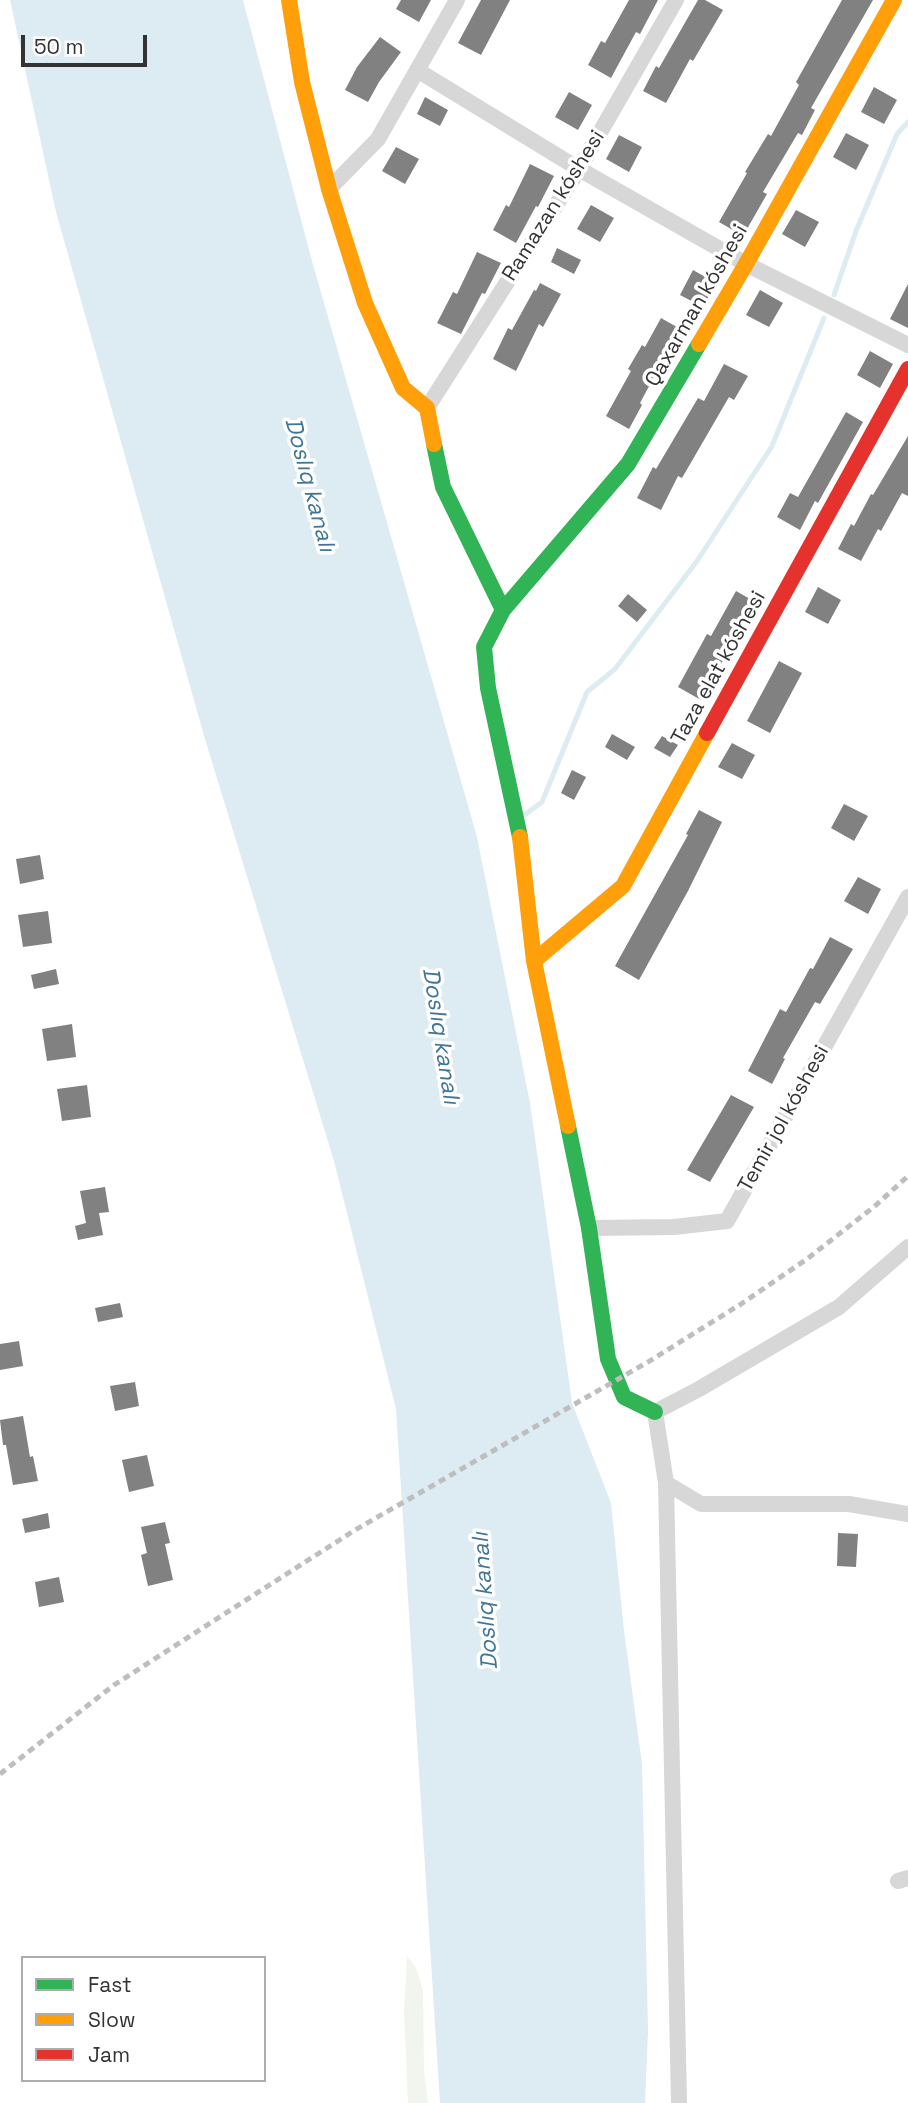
<!DOCTYPE html>
<html>
<head>
<meta charset="utf-8">
<style>
  body { margin:0 }
  #map { position:relative; width:908px; height:2103px; overflow:hidden; background:#fff; font-family:"Space Grotesk",sans-serif }
  canvas { display:block }
  .legend { position:absolute; left:21px; top:1956px; width:245px; height:126px; box-sizing:border-box; background:#fff; border:2px solid #adadad; margin:0; padding:9px 12px; list-style:none; font-size:21px; color:#333 }
  .legend li { display:flex; align-items:center; gap:14px; height:35px }
  .legend b { width:35px; border:2px solid #adadad }
  .scale { position:absolute; left:21px; top:35px; width:126px; height:32px; box-sizing:border-box; border:4px solid #333; border-top:0; padding-left:9px; font-size:21px; line-height:24px; white-space:nowrap; color:#333; -webkit-text-stroke:5px #fff; paint-order:stroke }
</style>
</head>
<body>
<div id="map">
<canvas width="908" height="2103"></canvas>
<ul class="legend">
<li><b style="height:9px;background:#30b455"></b>Fast</li>
<li><b style="height:9px;background:#ff9f0a"></b>Slow</li>
<li><b style="height:9px;background:#e5322d"></b>Jam</li>
</ul>
<div class="scale">50 m</div>
</div>
<script>
const c = document.querySelector('canvas').getContext('2d');
c.lineJoin = 'round';
function fill(path, color) { c.fillStyle = color; c.fill(path, 'evenodd'); }
const shape = rows => new Path2D(rows.map(r => 'M' + r).join(''));
function strokePath(path, color, width, dash) { c.strokeStyle = color; c.lineWidth = width; c.lineCap = dash ? 'butt' : 'round'; c.setLineDash(dash || []); c.stroke(path); }
function drawText(font, color, halo, rows, align = 'center') {
  c.font = font + ' "Space Grotesk",sans-serif'; c.lineWidth = 7; c.setLineDash([]); c.textBaseline = 'middle'; c.strokeStyle = halo; c.fillStyle = color; for (const [text, x, y, turn = 0] of rows) {
    c.save(); c.translate(x, y); c.rotate((+turn || 0) * Math.PI / 180); c.textAlign = isNaN(turn) ? turn : align; if (halo) c.strokeText(text, 0, 0); c.fillText(text, 0, 0); c.restore();
  }
}
const green = shape([
  [407,1956,416,1968,423,1990,424,2070,428,2103,408,2103,404,2013]
]);
const water = shape([
  [10,0,243,0,312,261,477,837,530,1103,572,1403,611,1503,624,1631,642,1764,648,2031,645,2103,440,2103,396,1409,334,1161,205,739,56,212]
]);
const stream = shape([
  [834,295,856,231,897,134,908,122],
  [523,816,542,802,587,692,615,669,697,561,772,446,824,318]
]);
const building = shape([
  [401,0,431,0,419,22,396,9],
  [481,0,510,0,481,55,458,43],
  [629,0,658,0,640,34,636,32,611,78,588,65,601,41,605,43],
  [698,0,705,0,723,10,693,61,690,59,666,103,643,91,656,66,659,68],
  [842,0,873,0,811,108,815,110,802,135,798,133,763,192,767,194,743,236,719,222,747,173,745,172,768,134,771,136,799,85,796,82],
  [380,37,401,52,379,82,368,102,345,90,357,67],
  [874,87,897,100,884,124,861,112],
  [569,92,592,105,578,130,555,117],
  [425,97,448,110,440,126,417,114],
  [846,133,869,145,856,170,833,157],
  [619,135,642,147,629,172,606,159],
  [396,147,419,159,405,184,382,171],
  [530,164,554,176,538,207,536,206,516,243,493,230,506,205,509,207],
  [591,205,614,218,600,242,577,229],
  [796,210,819,222,805,247,782,234],
  [557,248,581,260,574,274,551,262],
  [477,252,501,263,485,294,482,293,461,334,437,323,453,292,457,294],
  [693,270,716,283,703,307,680,295],
  [540,283,561,294,543,327,539,324,516,371,493,359,508,328,512,330,534,290,536,291],
  [908,284,908,328,890,319],
  [760,290,783,303,769,327,746,315],
  [661,318,684,331,671,355,667,353,640,403,642,405,629,429,606,416,631,371,628,369,642,345,645,347],
  [870,351,893,364,880,388,857,375],
  [724,364,748,376,734,400,729,397,682,478,678,476,661,510,637,498,653,467,656,469,698,398,704,401],
  [846,412,863,422,818,503,815,501,800,530,777,517,790,493,798,497],
  [908,436,908,496,902,493,881,531,878,529,861,561,838,549,851,524,854,526,871,494,873,495],
  [818,587,841,600,828,624,805,612],
  [736,591,759,604,746,628,742,626,701,700,678,687,707,634,711,636],
  [628,594,647,610,637,622,618,606],
  [779,661,802,673,770,733,747,721],
  [612,734,635,747,627,760,605,747],
  [662,736,678,745,670,757,654,748],
  [732,743,755,755,742,779,718,767],
  [572,770,586,777,574,800,561,793],
  [844,804,868,816,854,841,831,828],
  [699,810,722,822,688,891,639,980,615,966,688,835,686,834],
  [40,855,44,879,20,884,16,859],
  [858,877,881,889,868,914,844,901],
  [48,911,52,943,23,947,18,915],
  [830,937,853,949,820,1004,815,1002,783,1058,785,1059,772,1084,748,1071,780,1009,786,1012,810,968,813,969],
  [56,969,59,984,34,989,31,975],
  [72,1024,76,1057,47,1061,42,1029],
  [87,1085,91,1117,62,1121,57,1089],
  [731,1095,754,1107,710,1182,687,1170],
  [105,1187,109,1212,99,1213,103,1235,78,1240,75,1226,86,1223,80,1191],
  [120,1303,123,1317,98,1322,95,1308],
  [19,1341,23,1366,0,1370,0,1344],
  [135,1382,139,1406,115,1411,110,1386],
  [23,1416,30,1457,33,1456,38,1481,13,1485,6,1445,3,1445,0,1420],
  [147,1455,154,1486,129,1492,122,1460],
  [48,1513,50,1528,25,1533,22,1519],
  [165,1522,170,1543,165,1544,173,1580,148,1586,141,1555,147,1553,141,1527],
  [838,1533,858,1534,856,1567,837,1566],
  [59,1577,64,1602,39,1607,35,1582]
]);
const street = shape([
  [417,70,579,169,746,264,908,345],
  [329,189,378,139,457,0],
  [427,408,579,169,676,0],
  [589,1228,674,1227,727,1221,908,897],
  [666,1483,701,1504,849,1504,908,1514],
  [898,1881,908,1878],
  [679,2103,666,1483,655,1412,699,1389,839,1307,908,1247]
]);
const fast = shape([
  [434,444,443,487,503,610,484,647,488,688,520,837],
  [503,610,628,464,699,344],
  [568,1126,589,1228,608,1359,624,1397,655,1412]
]);
const slow = shape([
  [289,0,302,82,329,189,365,303,403,388,427,408,434,444],
  [699,344,746,264,894,0],
  [520,837,534,961,568,1126],
  [534,961,623,886,707,733]
]);
const jam = shape([
  [707,733,908,369]
]);
const rail = shape([
  [0,1774,114,1685,355,1530,648,1362,741,1304,807,1259,875,1206,908,1176]
]);
const streetNames = [
  ["Ramazan kóshesi",554,206,-58],
  ["Qaxarman kóshesi",697,306,-60],
  ["Taza elat kóshesi",719,668,-61],
  ["Temir jol kóshesi",784,1119,-61]
];
const waterNames = [
  ["Doslıq kanalı",309,485,75],
  ["Doslıq kanalı",440,1036,81],
  ["Doslıq kanalı",486,1601,-94]
];
fill(green, '#f1f5ed');
fill(water, '#ddebf3');
strokePath(stream, '#ddebf3', 5);
fill(building, '#818181');
strokePath(street, '#d7d7d7', 16);
strokePath(fast, '#30b455', 16);
strokePath(slow, '#ff9f0a', 16);
strokePath(jam, '#e5322d', 16);
strokePath(rail, '#bebebe', 5, [7, 5]);
drawText('21px', '#333', '#fff', streetNames);
drawText('italic 23px', '#3f7597', '#fff', waterNames);
</script>
</body>
</html>
